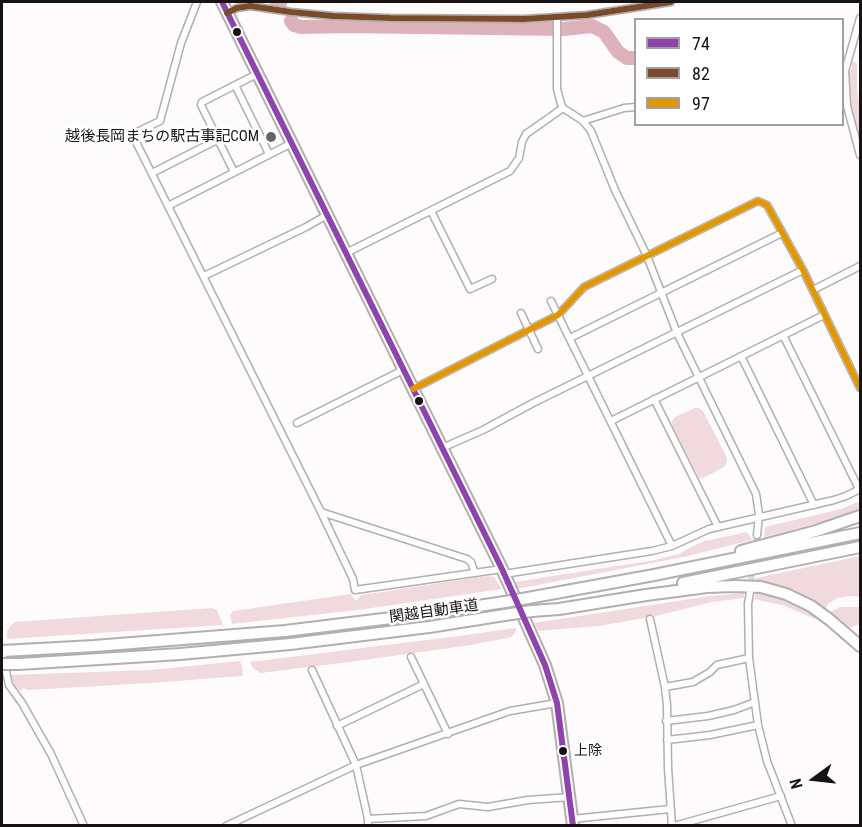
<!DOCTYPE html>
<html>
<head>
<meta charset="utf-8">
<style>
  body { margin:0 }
  #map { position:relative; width:862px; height:827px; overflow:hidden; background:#fefbfc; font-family:"Roboto Condensed",sans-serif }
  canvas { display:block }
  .frame { position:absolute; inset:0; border:3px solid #191213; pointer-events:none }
  .legend { position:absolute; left:634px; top:18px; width:210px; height:108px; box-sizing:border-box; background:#fff; border:2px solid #a3a0a1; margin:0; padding:8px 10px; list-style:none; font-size:18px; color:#191213 }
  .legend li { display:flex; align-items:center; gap:12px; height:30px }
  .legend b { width:30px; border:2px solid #a3a0a1 }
  .north { position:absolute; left:784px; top:749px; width:60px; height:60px; -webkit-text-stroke:4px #fff; paint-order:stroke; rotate:255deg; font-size:16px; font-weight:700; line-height:24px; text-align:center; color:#191213 }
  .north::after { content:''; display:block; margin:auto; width:21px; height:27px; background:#191213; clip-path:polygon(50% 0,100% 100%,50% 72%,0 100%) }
</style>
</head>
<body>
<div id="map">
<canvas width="862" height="827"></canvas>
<div class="frame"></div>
<ul class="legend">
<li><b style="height:8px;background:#8e44ad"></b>74</li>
<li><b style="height:8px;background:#7a4b2a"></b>82</li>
<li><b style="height:8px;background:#e19702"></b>97</li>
</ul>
<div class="north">N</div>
</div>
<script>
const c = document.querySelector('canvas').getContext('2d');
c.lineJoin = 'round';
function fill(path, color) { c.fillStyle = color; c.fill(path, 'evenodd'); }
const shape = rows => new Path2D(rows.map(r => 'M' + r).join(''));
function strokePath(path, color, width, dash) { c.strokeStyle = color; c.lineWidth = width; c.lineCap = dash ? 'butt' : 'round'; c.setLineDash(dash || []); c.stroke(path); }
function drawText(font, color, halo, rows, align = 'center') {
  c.font = font + ' "Roboto Condensed","Noto Sans JP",sans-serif'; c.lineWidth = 5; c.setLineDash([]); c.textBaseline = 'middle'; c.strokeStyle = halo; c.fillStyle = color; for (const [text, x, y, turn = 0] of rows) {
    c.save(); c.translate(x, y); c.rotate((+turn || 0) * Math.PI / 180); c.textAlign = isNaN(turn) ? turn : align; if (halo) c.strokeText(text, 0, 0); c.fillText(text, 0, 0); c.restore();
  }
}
const green = shape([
  [852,61,857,63,857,89,860,110,860,144,848,97,849,73,852,68],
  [695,408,699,408,703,411,727,458,726,464,724,467,703,478,700,478,698,476,672,425,672,421,675,417],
  [860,501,860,510,855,513,764,537,765,527,841,509],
  [747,532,752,540,688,556,517,589,515,584,516,582,558,575,650,561,679,554,693,546,705,541],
  [860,556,860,597,850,596,837,598,828,604,825,609,809,598,789,590,768,584,755,583,756,578],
  [487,576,494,577,502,589,358,610,232,624,230,615,233,611,351,594,356,601,361,595],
  [744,593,744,598,712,602,656,616,599,626,538,631,534,623,710,596],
  [755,593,774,596,786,601,801,606,817,616,815,619,785,606,755,599],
  [841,607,860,607,860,624,849,628,830,612],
  [212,608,217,610,223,625,7,639,7,631,10,626,15,622],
  [516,628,516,631,512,637,471,645,342,663,260,673,253,668,250,662,466,635],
  [240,661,243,670,242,676,151,683,28,690,23,688,22,691,19,690,14,684,10,675,150,670]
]);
const river = shape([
  [277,2,280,4],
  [291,21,294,25,301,27,345,26,564,29,592,26,604,32,618,52,627,58,636,58]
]);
const minorTunnel = shape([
  [750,589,757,535]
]);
const minor = shape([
  [197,2,181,43,160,121,137,132,134,138,321,512,353,579,355,590,502,569],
  [227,13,237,8,250,6,291,12,333,16,390,18,524,19,587,15,671,2],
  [557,18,557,89,561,104,563,108,583,121,591,131,615,190,647,256,677,333,756,494,759,515,757,535],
  [842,70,845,71,847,106,860,155],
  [845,71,860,18],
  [235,85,269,154],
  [583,121,624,108,636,107],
  [234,172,201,105,202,102,257,74],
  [152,173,217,140],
  [168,206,292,143],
  [431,211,470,289,492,279],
  [346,253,510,171,519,158,522,142,526,134,563,108],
  [204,276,306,227,327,215],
  [813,290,860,266],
  [551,301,672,546],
  [521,313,538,349],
  [783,335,859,489],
  [570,338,782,233],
  [741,356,814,505],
  [413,389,558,315,584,287,758,201,767,205,803,270,860,388],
  [654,399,718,527],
  [611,421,824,315],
  [297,423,403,370],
  [442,448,483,430,533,403,803,270],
  [321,512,467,559,471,562,475,573],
  [504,574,652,551,672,546,709,529,834,500,846,496,860,489],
  [750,592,748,604,749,658,758,725,767,761,792,826],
  [650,619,665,687,667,705,668,768,672,826],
  [2,654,9,685,22,703,51,754,84,826],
  [411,657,448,734],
  [312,670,356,765,368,819,368,826],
  [665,687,693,682,710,672,717,665,749,658],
  [666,721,708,716,734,710,755,702],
  [337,726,424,684],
  [667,740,710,735,758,725],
  [368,819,426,816,459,804,488,807,528,800,570,797],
  [572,819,670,809],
  [226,826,356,765,510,711,557,703],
  [674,826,781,796]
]);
const trunk = shape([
  [222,2,502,569,545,665,557,703,573,826]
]);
const motorway = shape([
  [741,551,816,531,860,516],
  [683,583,860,547],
  [528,598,654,575,860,533],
  [532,611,559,609,646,595,707,587,735,586,761,587,786,594,811,606,830,620,860,646],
  [2,651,94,646,285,631,424,614,505,602],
  [19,664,180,654,290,644,429,627,511,614]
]);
const motorwayBridge = shape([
  [505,602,528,598],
  [511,614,532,611],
  [2,664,19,664]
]);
const bus1 = shape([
  [222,2,502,569,545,665,557,703,573,826]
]);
const bus2 = shape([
  [227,13,237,8,250,6,291,12,333,16,390,18,524,19,587,15,671,2]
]);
const bus3 = shape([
  [413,389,558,315,584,287,758,201,767,205,803,270,860,388]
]);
const markers = [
  [237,32,5,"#191213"],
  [271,137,6,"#696465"],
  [419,401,5,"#191213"],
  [563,751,5,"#191213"]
];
const busNames = [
  ["上除",574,751]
];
const poiNames = [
  ["越後長岡まちの駅古事記COM",259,137]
];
const streetNames = [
  ["関越自動車道",434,612,-8]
];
fill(green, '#f1dade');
strokePath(river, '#deb2ba', 14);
strokePath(minorTunnel, '#dcd8d9', 6, [6, 3]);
strokePath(minor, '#b3aeaf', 9);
strokePath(trunk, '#b3aeaf', 14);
strokePath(motorway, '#b3aeaf', 14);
strokePath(minor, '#fffeff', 6);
strokePath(trunk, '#fffeff', 10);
strokePath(motorway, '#fffeff', 10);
strokePath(motorwayBridge, '#b3aeaf', 14, []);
strokePath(motorwayBridge, '#fffeff', 10);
strokePath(bus1, '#8e44ad', 6);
strokePath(bus2, '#7a4b2a', 6);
strokePath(bus3, '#e19702', 6);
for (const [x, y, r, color] of markers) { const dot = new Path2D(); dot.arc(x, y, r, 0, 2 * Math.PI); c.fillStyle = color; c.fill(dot); strokePath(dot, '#fff', 2); }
drawText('14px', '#191213', '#fff', busNames, 'left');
drawText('15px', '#191213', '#fff', poiNames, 'right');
drawText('15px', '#191213', '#fff', streetNames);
</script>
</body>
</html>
